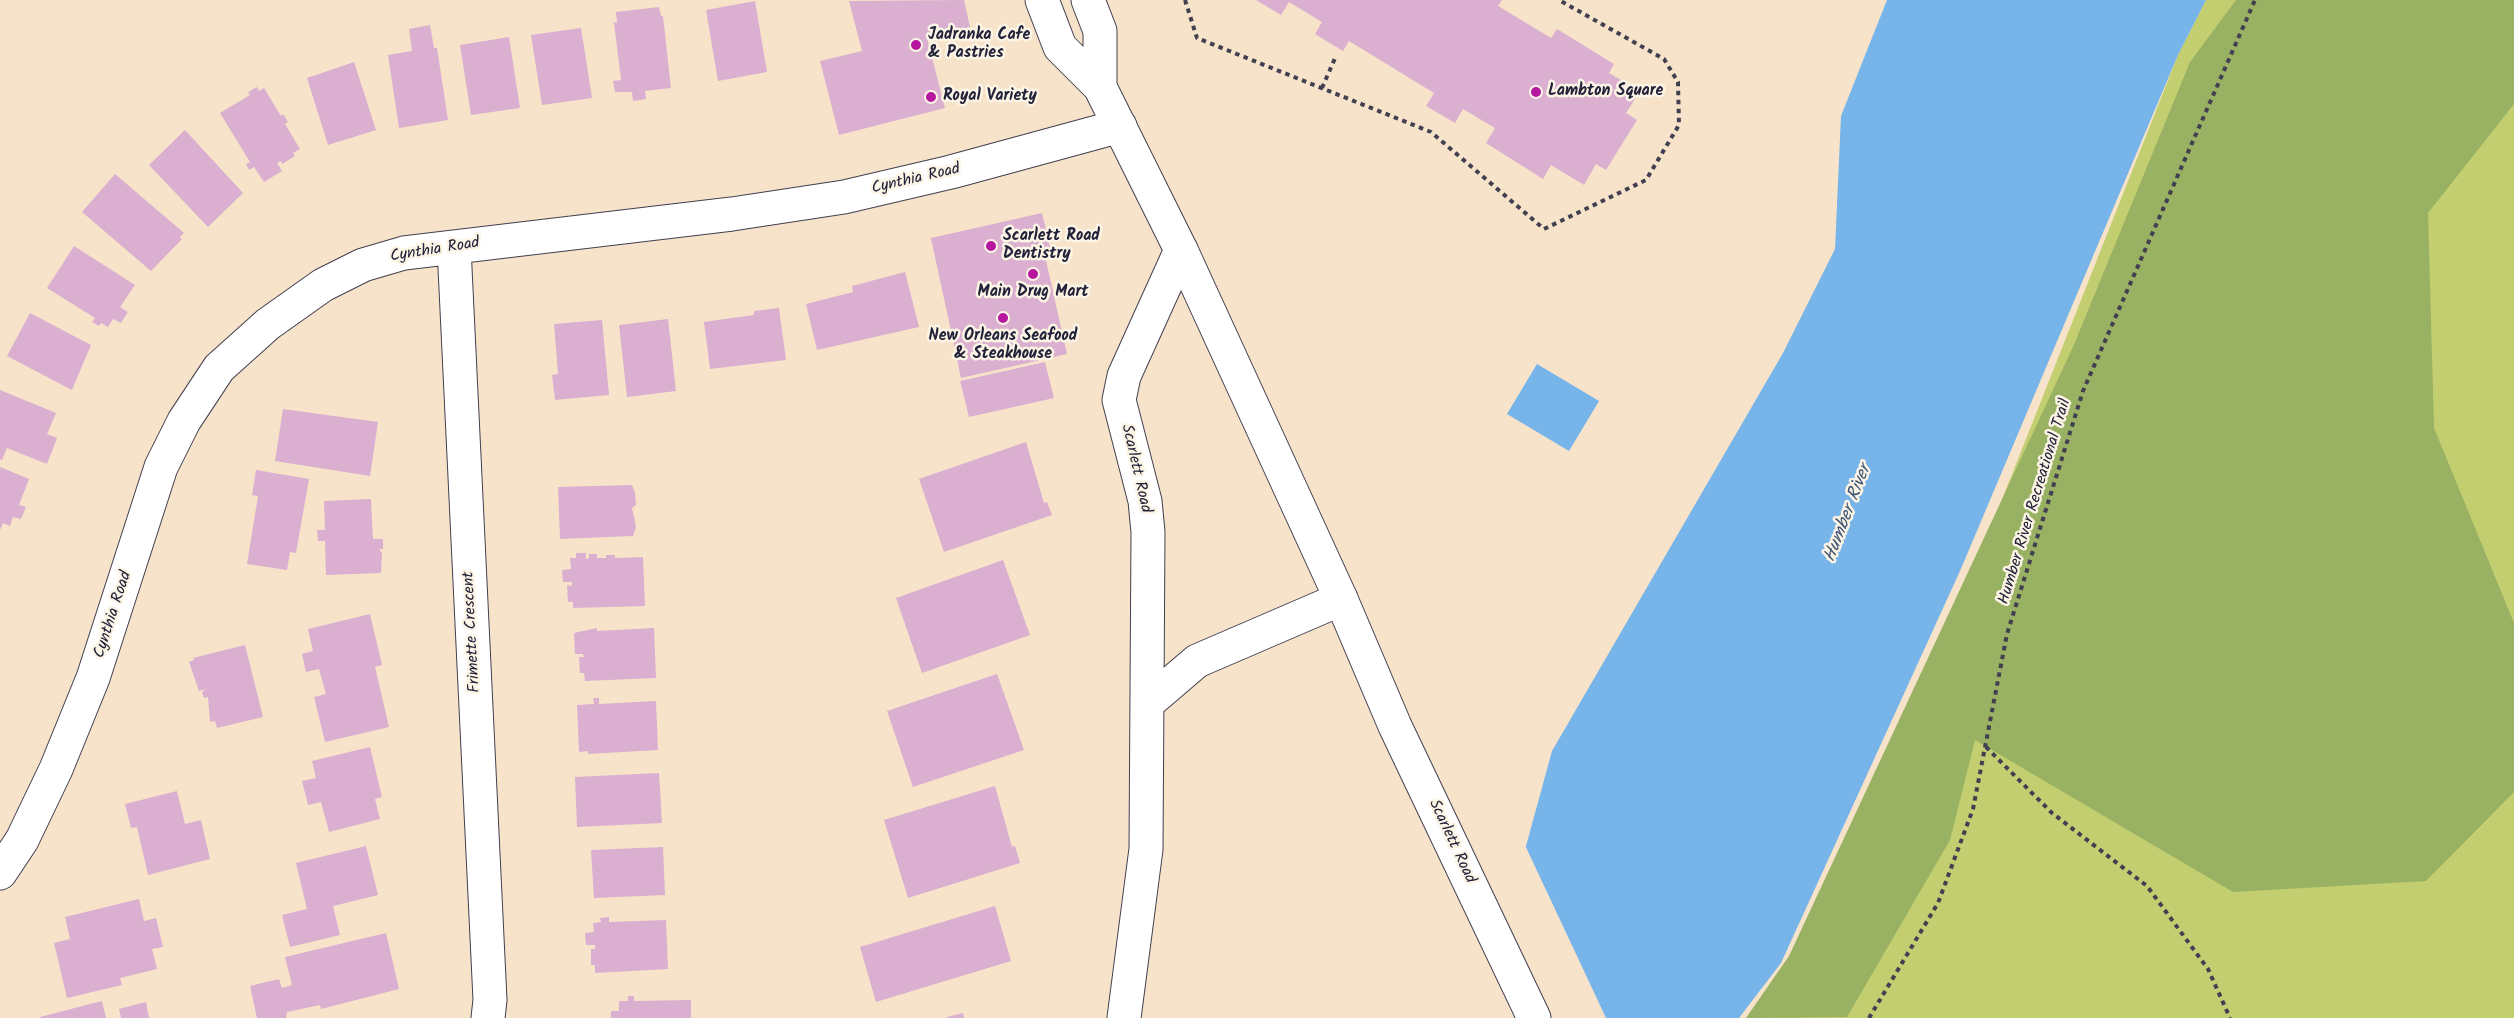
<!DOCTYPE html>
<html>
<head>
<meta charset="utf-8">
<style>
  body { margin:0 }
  canvas { display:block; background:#f6e3ca }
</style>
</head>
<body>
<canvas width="2514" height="1018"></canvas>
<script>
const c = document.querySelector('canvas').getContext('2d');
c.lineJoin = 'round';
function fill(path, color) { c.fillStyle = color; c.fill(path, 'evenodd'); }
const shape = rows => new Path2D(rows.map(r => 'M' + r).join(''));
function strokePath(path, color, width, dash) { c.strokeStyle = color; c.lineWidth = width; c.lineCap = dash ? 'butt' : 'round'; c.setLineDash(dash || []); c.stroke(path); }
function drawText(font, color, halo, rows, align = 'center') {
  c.font = font + ' Kalam,sans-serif'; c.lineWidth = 5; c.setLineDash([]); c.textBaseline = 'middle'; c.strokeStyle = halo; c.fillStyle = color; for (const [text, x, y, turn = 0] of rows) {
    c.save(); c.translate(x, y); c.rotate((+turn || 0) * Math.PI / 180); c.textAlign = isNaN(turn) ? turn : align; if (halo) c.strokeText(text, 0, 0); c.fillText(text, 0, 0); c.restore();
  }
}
const green = shape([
  [2206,0,2514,0,2514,1018,1753,1018,1793,959,1929,684,2178,55]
]);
const forest = shape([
  [2236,0,2514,0,2514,104,2428,213,2434,428,2514,623,2514,792,2426,881,2233,892,1975,740,1950,840,1847,1017,1746,1018,1789,956,2073,347,2190,62]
]);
const water = shape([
  [1887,0,2206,0,2178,55,1960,571,1781,963,1739,1018,1479,1018,1552,751,1783,353,1835,249,1841,116],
  [1537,364,1599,401,1569,451,1507,414]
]);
const pier = shape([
  [1524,843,1606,1018,1476,1018]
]);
const building = shape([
  [964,0,970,27,927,38,945,108,839,135,820,61,862,51,849,1],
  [1256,0,1502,0,1498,6,1551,38,1557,29,1614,64,1609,73,1640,91,1626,113,1637,120,1606,170,1596,164,1584,185,1551,165,1543,179,1486,143,1495,128,1463,109,1455,123,1426,106,1434,93,1349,41,1343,51,1315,34,1322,22,1289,2,1281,15],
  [755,1,767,72,718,81,706,10],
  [659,7,661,16,663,16,671,88,645,91,646,99,633,101,632,92,615,92,613,81,621,80,614,22,617,23,616,12],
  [430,25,434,48,437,48,448,120,399,128,388,55,412,51,409,29],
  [581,28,592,98,542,105,531,35],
  [509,37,520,108,471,115,460,45],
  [354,62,376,130,328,145,307,78],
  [257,87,259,91,264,88,281,116,283,114,288,122,285,124,300,149,293,153,295,156,282,164,281,161,277,163,282,171,264,182,254,167,249,170,246,164,250,162,220,113,250,95,248,92],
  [185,130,243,193,208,227,149,165],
  [115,174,184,233,180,237,182,239,151,271,82,212],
  [1042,213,1052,255,1045,256,1067,354,961,378,931,238],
  [74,246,135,285,120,307,128,312,121,323,113,319,108,327,101,323,99,326,92,322,95,318,47,288],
  [905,272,919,327,817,350,806,304,853,292,852,286],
  [779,308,786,360,710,369,704,322,754,315,754,311],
  [30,313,91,345,72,390,7,356],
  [668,319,676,391,627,397,619,325],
  [602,320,609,395,555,400,552,375,558,374,554,324],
  [1045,362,1054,398,969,417,960,381],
  [0,390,56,413,47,434,57,438,47,464,7,448,2,460,0,459],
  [283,409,378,422,370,476,275,461],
  [1026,442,1044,503,1047,502,1052,515,944,552,919,479],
  [0,467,29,479,19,505,26,507,21,519,13,517,10,526,3,523,0,530],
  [256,470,309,479,296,553,290,552,287,570,247,564,258,496,252,495],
  [632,485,635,493,636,505,632,508,636,527,633,536,560,539,558,487],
  [371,499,373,539,383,539,383,549,379,549,382,553,381,573,326,575,325,541,318,541,317,530,325,530,324,501],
  [576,553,586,553,586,559,589,558,589,554,597,554,597,558,606,558,606,555,615,555,615,558,643,557,645,606,573,608,573,602,568,602,567,585,572,586,572,582,563,582,562,570,571,569,570,558,576,558],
  [1003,560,1030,635,922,673,896,598],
  [370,614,382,665,375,667,389,727,325,742,314,697,326,694,319,669,306,672,302,654,313,651,308,629],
  [597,628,597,631,654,628,656,678,585,681,584,673,580,673,579,657,584,657,583,654,575,654,574,633],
  [245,645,263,717,217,728,215,721,210,722,208,697,204,698,202,692,206,689,199,691,189,662,194,660,193,658],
  [997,674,1024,750,913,787,887,711],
  [593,698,599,698,599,704,656,701,658,750,588,754,588,751,579,752,577,705,594,704],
  [370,747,382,797,375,799,380,819,329,832,321,802,308,805,302,781,316,778,312,761],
  [659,773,662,823,577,827,575,777],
  [995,786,1012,847,1015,846,1020,863,908,898,884,820],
  [177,791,185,824,201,820,210,859,148,875,137,827,131,828,125,804],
  [366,846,378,895,333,906,340,935,290,947,282,915,307,909,296,863],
  [663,847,665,895,594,898,591,850],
  [139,899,144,921,156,918,163,947,152,949,157,969,120,978,122,985,67,998,54,943,70,939,65,917],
  [995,906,1011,961,876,1002,860,947],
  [609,917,609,922,666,920,668,969,595,973,595,965,591,965,591,949,595,949,595,945,586,945,585,933,594,932,593,923,601,922,600,918],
  [386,933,399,989,321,1009,320,1005,287,1012,286,1018,257,1018,250,986,279,979,282,988,292,985,285,957],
  [628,996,634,996,634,1001,691,1000,691,1018,611,1018,611,1011,619,1011,619,1001,628,1001],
  [102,1001,106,1018,40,1018,40,1017],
  [146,1002,149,1018,121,1018,119,1009],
  [963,1013,964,1018,947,1018,947,1017]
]);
const path = shape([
  [1185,0,1197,38,1431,132,1544,229,1646,180,1679,125,1678,82,1664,59,1559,0],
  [1322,88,1336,56],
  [1986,747,2052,813,2147,886,2208,969,2230,1018],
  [1869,1018,1938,903,1973,809,2007,634,2083,391,2255,0]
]);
const minor = shape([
  [454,247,490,1000,488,1018],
  [1149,702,1197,661,1341,599],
  [0,873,22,840,56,769,93,678,161,467,184,421,219,368,268,324,323,285,363,265,404,253,732,214,844,197,951,172,1120,126],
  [1124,1018,1146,849,1148,532,1145,501,1119,400,1124,376,1181,250]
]);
const major = shape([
  [1042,0,1060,47,1100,87,1181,250,1341,599,1395,726,1534,1018],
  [1088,0,1100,31,1100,87]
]);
const markers = [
  [916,45,6,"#b5179e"],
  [1536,92,6,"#b5179e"],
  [931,97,6,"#b5179e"],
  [991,246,6,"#b5179e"],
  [1033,274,6,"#b5179e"],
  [1003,318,6,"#b5179e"]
];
const poiNames = [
  ["Jadranka Cafe",928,36],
  ["& Pastries",928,54],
  ["Lambton Square",1548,92],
  ["Royal Variety",943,97],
  ["Scarlett Road",1003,237],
  ["Dentistry",1003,255],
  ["Main Drug Mart",1033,293,"center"],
  ["New Orleans Seafood",1003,337,"center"],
  ["& Steakhouse",1003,355,"center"]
];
const streetNames = [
  ["Cynthia Road",916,180,-13],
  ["Cynthia Road",435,251,-9],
  ["Scarlett Road",1135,469,77],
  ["Humber River Recreational Trail",2036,502,-73],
  ["Cynthia Road",114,615,-72],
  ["Frimette Crescent",473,632,-93],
  ["Scarlett Road",1451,842,65]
];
const waterNames = [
  ["Humber River",1849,514,-69]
];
fill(green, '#c2ce70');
fill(forest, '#99b162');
fill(water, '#76b4e9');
fill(pier, '#f6e3ca');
fill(building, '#daafd0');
strokePath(minor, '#423f50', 35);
strokePath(major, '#423f50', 35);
strokePath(path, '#423f50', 4, [4.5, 4.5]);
strokePath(minor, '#fff', 33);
strokePath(major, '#fff', 33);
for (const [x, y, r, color] of markers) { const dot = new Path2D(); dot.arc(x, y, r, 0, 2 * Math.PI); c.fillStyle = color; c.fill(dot); strokePath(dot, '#fcf5e5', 2); }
drawText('bold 16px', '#22223b', '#fcf5e5', poiNames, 'left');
drawText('16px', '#22223b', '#fcf5e5', streetNames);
drawText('italic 18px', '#3f5578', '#fcf5e5', waterNames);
</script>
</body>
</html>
